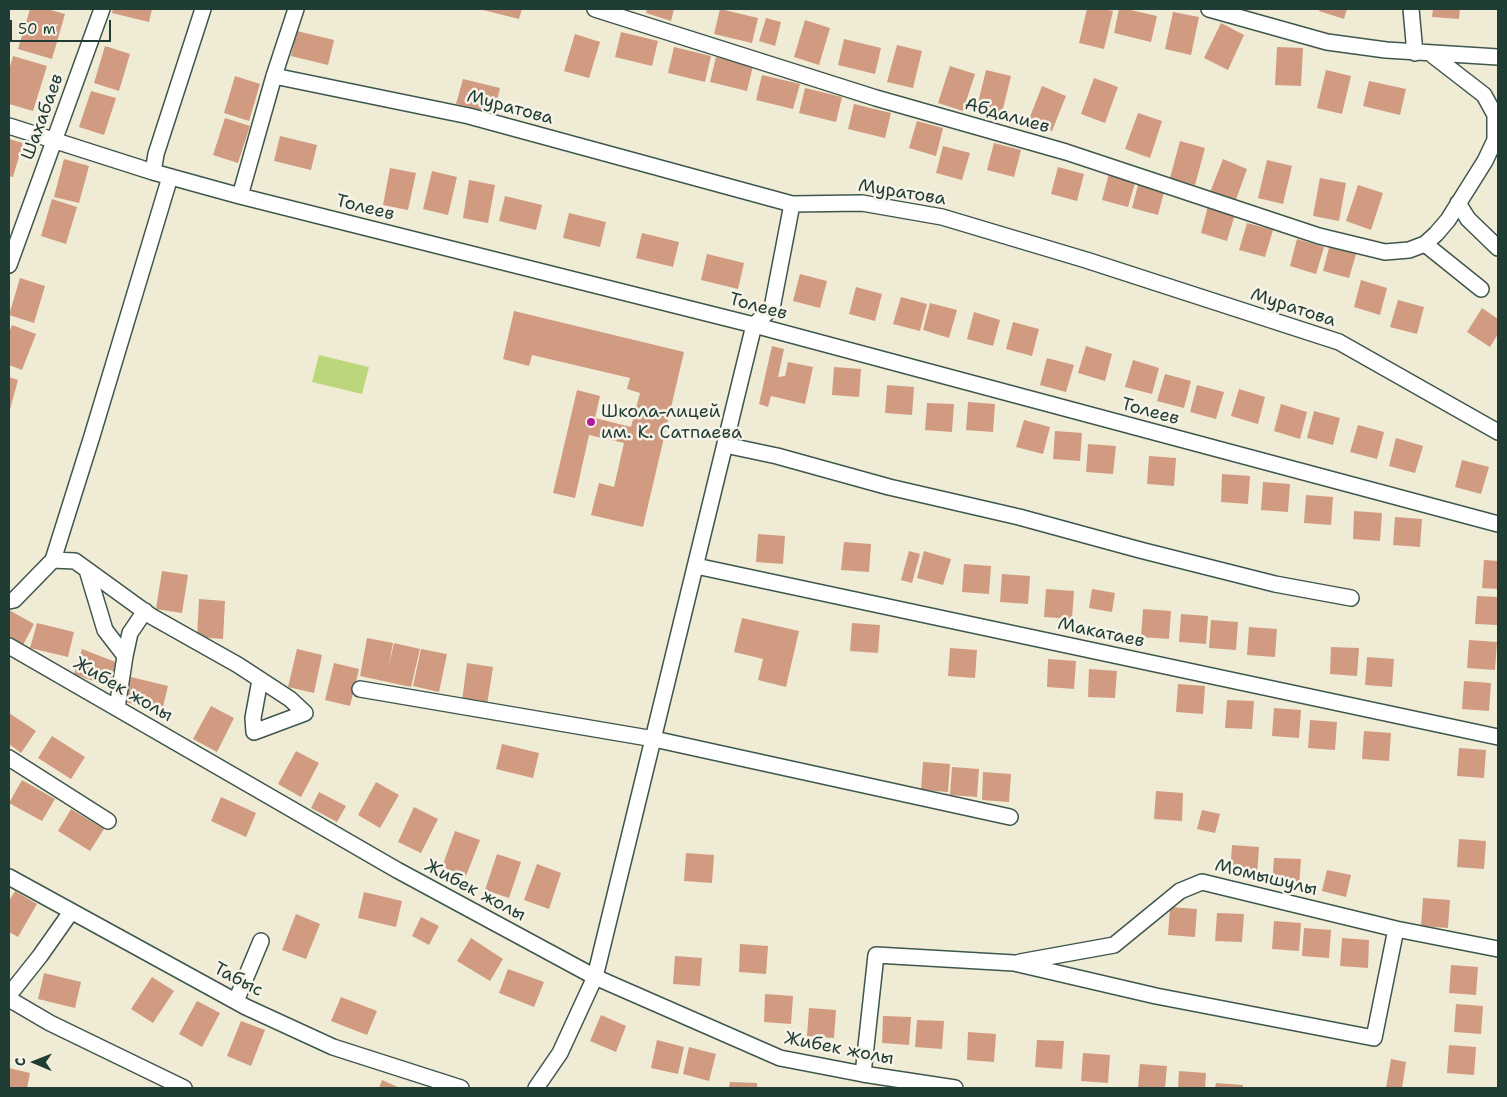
<!DOCTYPE html>
<html>
<head>
<meta charset="utf-8">
<style>
  body { margin:0 }
  #map { position:relative; width:1507px; height:1097px; overflow:hidden; background:#f0ebd5; font-family:"Shantell Sans",sans-serif }
  canvas { display:block }
  .frame { position:absolute; inset:0; border:10px solid #1f3d34; pointer-events:none }
  .north { position:absolute; left:10px; top:1037px; width:50px; height:50px; -webkit-text-stroke:4px #f7f3e8; paint-order:stroke; rotate:271deg; font-size:14px; font-weight:700; line-height:20px; text-align:center; color:#1f3d34 }
  .north::after { content:''; display:block; margin:auto; width:18px; height:22px; background:#1f3d34; clip-path:polygon(50% 0,100% 100%,50% 72%,0 100%) }
  .scale { position:absolute; left:10px; top:20px; width:101px; height:22px; box-sizing:border-box; border:2px solid #1f3d34; border-top:0; padding-left:6px; font-size:15px; line-height:18px; white-space:nowrap; color:#1f3d34; -webkit-text-stroke:4px #f7f3e8; paint-order:stroke }
</style>
</head>
<body>
<div id="map">
<canvas width="1507" height="1097"></canvas>
<div class="frame"></div>
<div class="north">С</div>
<div class="scale">50 m</div>
</div>
<script>
const c = document.querySelector('canvas').getContext('2d');
c.lineJoin = 'round';
function fill(path, color) { c.fillStyle = color; c.fill(path, 'evenodd'); }
const shape = rows => new Path2D(rows.map(r => 'M' + r).join(''));
function strokePath(path, color, width, dash) { c.strokeStyle = color; c.lineWidth = width; c.lineCap = dash ? 'butt' : 'round'; c.setLineDash(dash || []); c.stroke(path); }
function drawText(font, color, halo, rows, align = 'center') {
  c.font = font + ' "Shantell Sans",sans-serif'; c.lineWidth = 5; c.setLineDash([]); c.textBaseline = 'middle'; c.strokeStyle = halo; c.fillStyle = color; for (const [text, x, y, turn = 0] of rows) {
    c.save(); c.translate(x, y); c.rotate((+turn || 0) * Math.PI / 180); c.textAlign = isNaN(turn) ? turn : align; if (halo) c.strokeText(text, 0, 0); c.fillText(text, 0, 0); c.restore();
  }
}
const green = shape([
  [319,355,369,367,362,394,312,382]
]);
const building = shape([
  [30,9,47,9,65,14,52,59,18,49],
  [113,9,152,9,149,22,112,13],
  [479,9,522,9,519,19],
  [647,9,674,9,671,21,646,13],
  [720,9,758,18,752,43,714,34],
  [1087,9,1102,9,1113,11,1104,49,1079,43],
  [1119,9,1126,9,1157,16,1151,42,1114,33],
  [1320,9,1347,9,1344,19,1319,11],
  [1433,9,1460,9,1459,19,1432,17],
  [1173,12,1199,17,1191,55,1165,49],
  [766,18,781,22,775,46,759,41],
  [805,20,830,28,819,65,794,57],
  [1221,23,1244,35,1228,70,1204,58],
  [297,31,334,40,328,65,291,56],
  [621,32,658,41,652,66,615,57],
  [575,34,600,42,589,78,564,71],
  [844,39,881,48,875,74,838,65],
  [897,45,922,51,913,88,887,82],
  [105,46,130,54,119,91,94,83],
  [674,47,711,56,705,82,668,73],
  [1277,47,1303,48,1301,86,1275,85],
  [13,56,47,66,33,111,9,104,9,70],
  [716,57,753,66,747,91,710,82],
  [950,66,975,74,963,111,938,103],
  [986,70,1011,76,1002,113,977,107],
  [1326,70,1351,76,1342,114,1317,108],
  [762,75,800,84,793,109,756,100],
  [235,76,260,84,249,121,224,113],
  [1094,78,1118,87,1105,123,1081,114],
  [463,79,500,88,494,113,456,104],
  [1369,81,1406,89,1400,115,1363,106],
  [1042,86,1066,96,1052,131,1028,122],
  [805,88,842,97,836,122,799,113],
  [91,91,116,98,104,135,79,127],
  [854,104,891,113,885,138,848,129],
  [1138,113,1162,121,1150,158,1125,149],
  [225,118,250,126,238,163,213,155],
  [917,121,943,128,936,156,909,148],
  [280,136,317,145,311,170,274,161],
  [9,139,23,143,13,177,9,176],
  [1180,141,1205,148,1195,185,1170,178],
  [994,143,1021,150,1014,177,987,170],
  [943,146,970,153,962,180,936,173],
  [64,159,89,166,79,203,54,197],
  [1223,159,1247,169,1234,205,1209,195],
  [1267,160,1292,166,1283,204,1258,198],
  [1058,167,1084,174,1077,201,1051,194],
  [390,168,416,173,408,210,383,205],
  [432,171,457,177,448,215,423,209],
  [1109,173,1136,180,1128,207,1102,200],
  [1320,178,1346,183,1339,221,1313,216],
  [469,180,495,185,488,223,463,218],
  [1139,181,1165,188,1158,215,1132,208],
  [1358,185,1383,193,1371,230,1346,221],
  [505,196,542,205,536,230,499,221],
  [52,199,77,207,66,244,41,236],
  [1208,206,1235,214,1227,241,1201,233],
  [569,213,606,222,600,247,563,238],
  [1247,223,1273,230,1265,257,1239,250],
  [642,233,679,242,673,267,636,258],
  [1297,239,1324,247,1316,274,1290,266],
  [1330,244,1357,251,1349,278,1323,271],
  [707,254,744,263,738,289,701,280],
  [800,274,827,281,820,308,793,301],
  [20,278,45,286,34,323,9,315],
  [1361,280,1387,288,1380,315,1354,307],
  [856,287,882,294,875,321,849,314],
  [901,297,927,304,920,331,893,324],
  [1398,300,1424,307,1417,334,1390,327],
  [930,303,957,310,949,338,923,330],
  [1482,308,1498,319,1498,334,1490,347,1467,332],
  [514,311,684,352,643,527,591,515,599,483,614,487,624,443,589,435,575,498,553,493,577,390,600,396,595,418,631,427,640,393,627,389,630,378,532,355,529,366,503,359],
  [974,312,1000,320,993,346,967,339],
  [1013,322,1039,329,1032,356,1006,349],
  [12,325,36,334,22,370,9,365,9,333],
  [772,346,784,349,778,377,785,376,788,362,813,367,805,404,771,396,768,407,759,404],
  [1086,346,1112,354,1105,381,1078,373],
  [1047,358,1074,365,1066,392,1040,385],
  [1133,360,1159,368,1152,394,1125,387],
  [834,367,861,369,859,397,832,395],
  [1165,374,1191,381,1184,408,1157,401],
  [9,377,18,380,9,413],
  [887,385,914,387,912,415,885,413],
  [1197,385,1224,392,1216,419,1190,412],
  [1239,389,1265,397,1258,424,1231,416],
  [968,402,995,404,993,432,966,430],
  [927,403,954,404,952,432,925,430],
  [1281,404,1307,412,1300,439,1274,431],
  [1314,411,1340,418,1333,445,1307,438],
  [1024,420,1050,427,1043,454,1016,447],
  [1358,425,1384,432,1377,459,1350,452],
  [1055,431,1082,433,1080,461,1053,459],
  [1396,438,1423,446,1415,473,1389,466],
  [1088,444,1116,446,1113,474,1086,472],
  [1149,456,1176,458,1174,486,1147,484],
  [1462,460,1489,467,1481,494,1455,487],
  [1222,474,1250,476,1248,504,1221,502],
  [1263,482,1290,484,1288,512,1261,510],
  [1306,495,1333,497,1331,525,1304,523],
  [1354,511,1382,513,1380,541,1353,539],
  [1395,517,1422,519,1420,547,1393,545],
  [758,534,785,536,783,564,756,562],
  [844,542,871,544,869,572,841,570],
  [909,551,920,554,912,583,901,580],
  [924,551,951,559,943,585,917,578],
  [1484,560,1498,561,1498,589,1482,588],
  [964,564,991,566,989,594,962,592],
  [162,571,188,575,182,613,156,609],
  [1002,574,1030,576,1028,604,1000,602],
  [1046,589,1074,591,1072,619,1044,617],
  [1092,589,1115,593,1112,612,1089,608],
  [1477,596,1498,597,1498,625,1475,624],
  [199,599,225,601,223,639,197,637],
  [1143,609,1171,611,1169,639,1141,637],
  [9,610,34,624,22,647,9,640],
  [1181,614,1208,616,1206,644,1179,642],
  [742,618,799,631,786,687,758,680,763,659,734,652],
  [1211,620,1238,622,1236,650,1209,648],
  [37,623,74,632,68,657,30,648],
  [852,623,880,625,878,653,850,651],
  [1249,627,1277,629,1275,657,1247,655],
  [367,638,393,643,388,669,394,643,420,649,411,687,360,676],
  [1469,640,1497,642,1495,670,1467,668],
  [1331,647,1359,648,1357,676,1330,674],
  [950,648,977,650,975,678,948,676],
  [82,649,118,663,109,687,74,674],
  [297,649,322,655,314,693,288,687],
  [421,649,447,654,439,692,413,686],
  [1367,657,1394,659,1392,687,1365,685],
  [1048,659,1076,661,1074,689,1047,687],
  [334,663,359,669,350,706,325,700],
  [467,663,493,667,487,705,462,701],
  [1089,669,1117,671,1115,698,1088,697],
  [131,677,168,686,162,711,125,702],
  [1464,681,1491,683,1489,711,1462,709],
  [1178,684,1205,686,1203,714,1176,712],
  [1227,700,1254,701,1252,729,1225,728],
  [211,706,234,718,217,752,193,739],
  [1274,708,1301,710,1299,738,1272,736],
  [9,713,36,731,21,753,9,744],
  [1310,720,1337,722,1335,750,1308,748],
  [1364,731,1391,733,1389,761,1362,759],
  [52,736,85,757,71,779,38,758],
  [502,744,539,753,533,778,496,769],
  [1459,748,1486,750,1484,778,1457,776],
  [296,751,319,763,301,797,278,784],
  [923,762,950,764,948,792,921,790],
  [952,767,979,769,977,797,950,795],
  [983,772,1011,774,1009,802,982,800],
  [22,780,55,799,42,821,9,803],
  [376,782,399,795,380,828,358,815],
  [1156,791,1183,793,1182,821,1154,819],
  [319,792,346,806,337,822,311,808],
  [221,797,256,813,246,837,211,821],
  [414,807,438,819,421,853,398,842],
  [71,809,104,829,90,851,58,831],
  [1202,810,1220,814,1215,833,1197,829],
  [455,831,480,840,466,876,442,867],
  [1459,839,1486,841,1484,869,1457,867],
  [1232,845,1259,847,1257,875,1230,873],
  [686,853,714,855,712,883,684,881],
  [497,854,521,862,509,898,485,890],
  [1274,858,1301,859,1299,887,1272,885],
  [537,864,561,873,549,909,524,900],
  [1327,870,1351,875,1346,897,1322,891],
  [15,891,37,904,18,937,9,932,9,901],
  [364,892,402,901,396,927,358,918],
  [1423,898,1450,900,1448,928,1421,926],
  [1170,907,1197,909,1195,937,1168,935],
  [1217,913,1244,914,1242,942,1215,941],
  [296,914,320,924,306,959,282,950],
  [421,917,439,926,429,945,412,936],
  [1274,921,1301,923,1299,951,1272,949],
  [1304,928,1331,930,1329,958,1302,956],
  [471,938,503,959,490,981,457,961],
  [1342,938,1369,940,1368,968,1340,966],
  [740,944,768,946,766,974,739,972],
  [675,956,702,958,700,986,673,984],
  [1451,965,1478,967,1476,995,1449,993],
  [508,969,544,982,534,1007,499,993],
  [44,973,81,982,75,1008,38,999],
  [152,977,174,991,153,1023,131,1009],
  [765,994,793,996,791,1024,764,1022],
  [341,997,377,1011,367,1035,331,1021],
  [197,1001,220,1013,202,1047,179,1034],
  [1456,1004,1483,1006,1481,1034,1454,1032],
  [809,1008,836,1010,834,1038,807,1036],
  [601,1015,626,1026,616,1052,590,1041],
  [883,1016,911,1017,909,1045,882,1043],
  [917,1020,944,1021,942,1049,915,1047],
  [241,1021,265,1030,251,1066,227,1056],
  [968,1032,996,1034,994,1062,967,1060],
  [657,1040,684,1047,678,1074,651,1068],
  [1037,1040,1064,1041,1062,1069,1035,1067],
  [1449,1045,1476,1047,1474,1075,1447,1073],
  [689,1047,716,1054,709,1081,683,1074],
  [1083,1053,1110,1055,1108,1083,1081,1081],
  [1391,1059,1406,1062,1402,1088,1386,1088],
  [1140,1064,1167,1066,1165,1088,1138,1088],
  [9,1068,30,1073,27,1088,9,1088],
  [1179,1071,1206,1073,1205,1088,1178,1088],
  [382,1080,400,1088,379,1088],
  [730,1082,757,1083,757,1088,729,1088],
  [1216,1083,1243,1085,1243,1088,1215,1088]
]);
const street = shape([
  [595,9,876,98,1066,152,1319,236,1385,252,1409,250,1425,244,1436,234,1448,220,1485,161,1495,140,1495,115,1484,95,1431,54],
  [1209,9,1327,42,1386,50,1498,57],
  [1411,9,1415,53],
  [274,76,469,116,792,204,862,203,942,217,1086,260,1339,342,1498,432],
  [9,126,153,172,240,196,754,325,1498,524],
  [153,172,156,154,203,9],
  [240,196,274,76,296,9],
  [1458,203,1468,219,1498,248],
  [1425,244,1481,289],
  [9,265,102,9],
  [725,445,777,456,889,487,1019,517,1140,550,1275,584,1351,598],
  [53,560,75,561,151,616,238,665,290,699,305,713,254,732,253,718,260,680],
  [696,566,1498,737],
  [87,570,105,630,125,656,117,708],
  [9,601,14,600,53,560,92,436,170,177],
  [9,646,397,870,595,977,780,1058,863,1074,955,1088],
  [125,656,130,633,145,611],
  [360,689,654,739,1010,817],
  [9,758,108,821],
  [9,877,246,1007,333,1047,461,1088],
  [1020,962,1114,945,1180,891,1202,882,1396,929,1498,949],
  [9,995,40,956,71,912],
  [9,999,50,1023,184,1088],
  [236,1001,261,941],
  [863,1074,876,955,1014,963,1156,996,1374,1038,1396,929],
  [536,1088,560,1053,595,977,754,325,772,308,792,204]
]);
const markers = [
  [591,422,5,"#b5179e"]
];
const streetNames = [
  ["Муратова",510,108,15],
  ["Абдалиев",1007,116,16],
  ["Шахабаев",43,117,-70],
  ["Муратова",902,193,9],
  ["Толеев",365,208,14],
  ["Толеев",758,307,15],
  ["Муратова",1293,308,18],
  ["Толеев",1150,412,15],
  ["Макатаев",1101,633,12],
  ["Жибек жолы",123,690,30],
  ["Момышулы",1266,878,14],
  ["Жибек жолы",475,891,28],
  ["Табыс",238,980,28],
  ["Жибек жолы",839,1049,11]
];
const poiNames = [
  ["Школа-лицей",601,412],
  ["им. К. Сатпаева",601,433]
];
fill(green, '#bcd67b');
fill(building, '#d19b81');
strokePath(street, '#3e574c', 18);
strokePath(street, '#fff', 15);
for (const [x, y, r, color] of markers) { const dot = new Path2D(); dot.arc(x, y, r, 0, 2 * Math.PI); c.fillStyle = color; c.fill(dot); strokePath(dot, '#f7f3e8', 2); }
drawText('18px', '#1f3d34', '#f7f3e8', streetNames);
drawText('18px', '#1f3d34', '#f7f3e8', poiNames, 'left');
</script>
</body>
</html>
